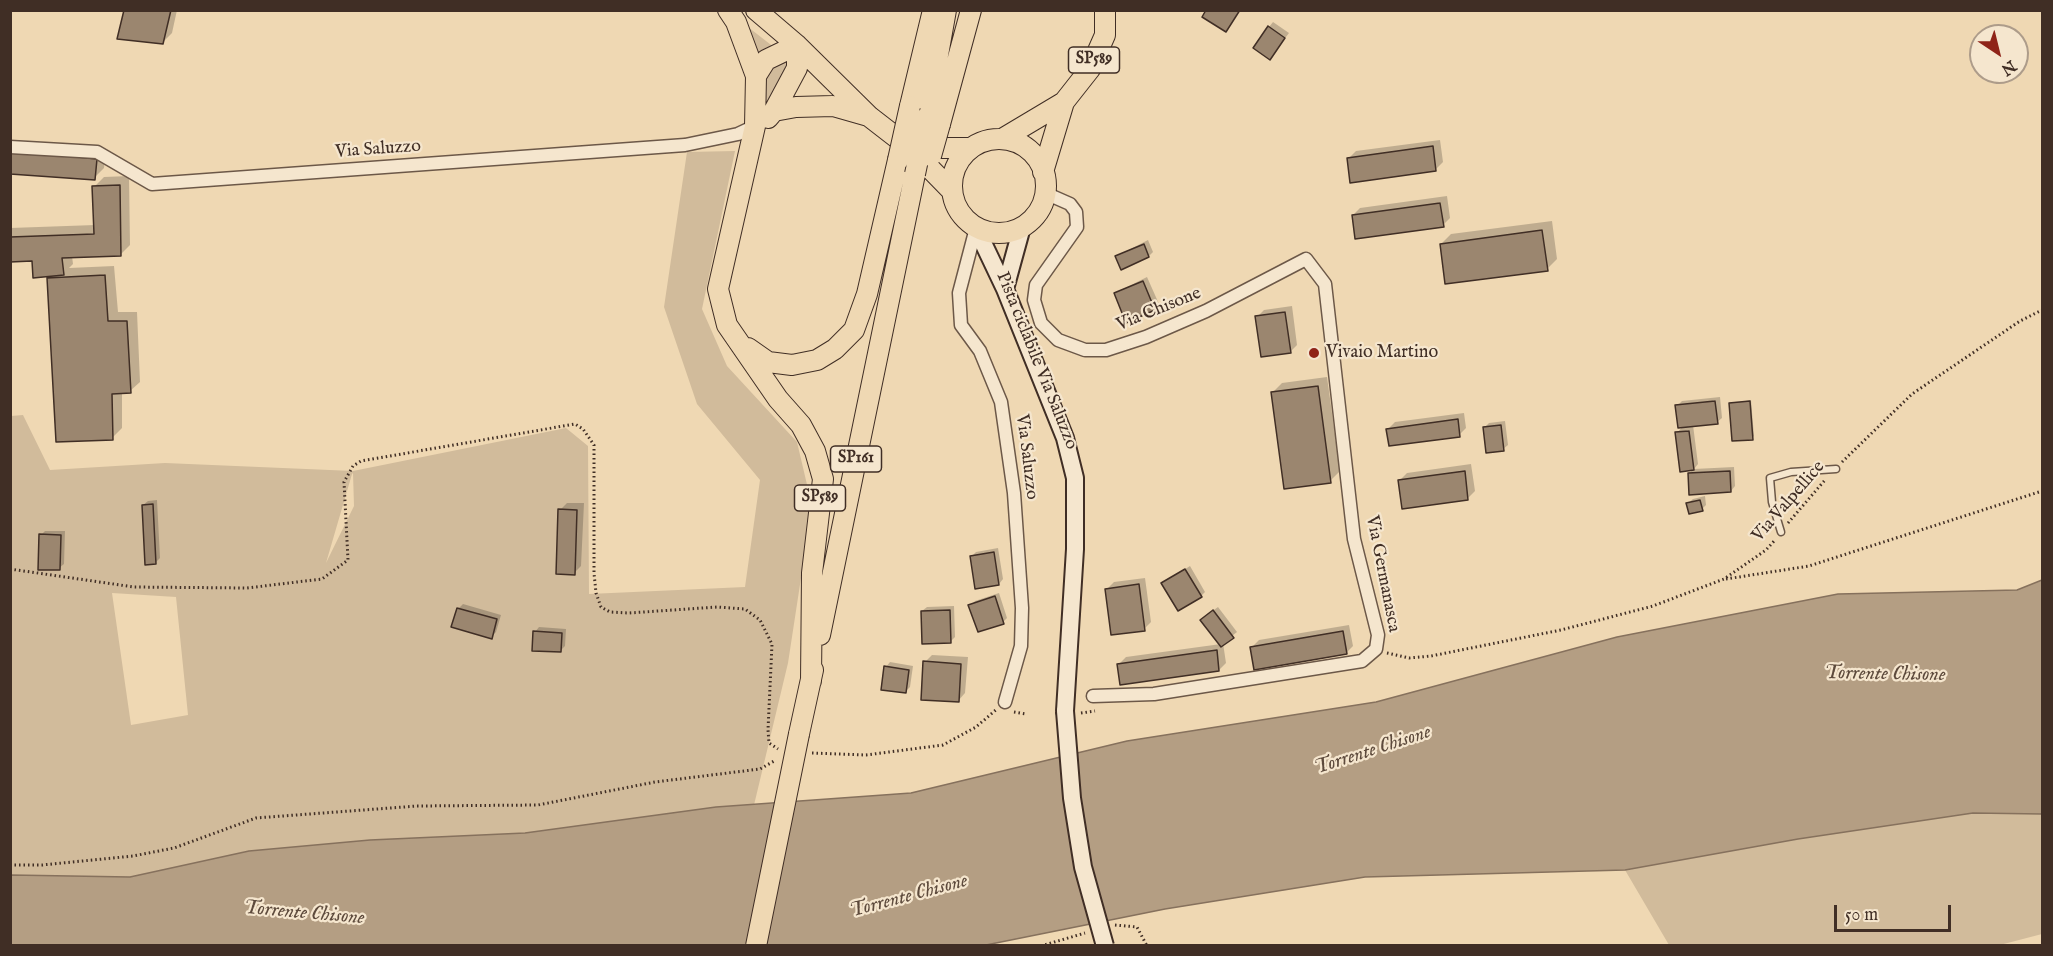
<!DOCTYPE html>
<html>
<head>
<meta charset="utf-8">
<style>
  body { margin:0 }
  #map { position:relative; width:2053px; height:956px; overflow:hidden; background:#efd8b3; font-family:"IM FELL English",serif }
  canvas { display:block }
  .frame { position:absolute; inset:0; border:12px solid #402e25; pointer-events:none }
  .north { position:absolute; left:1969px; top:24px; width:60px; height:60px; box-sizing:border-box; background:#f5e6ce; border:2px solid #ad9c8a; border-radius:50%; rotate:145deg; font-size:16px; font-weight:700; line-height:24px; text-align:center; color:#402e25 }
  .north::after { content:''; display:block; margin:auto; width:21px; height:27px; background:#8f2418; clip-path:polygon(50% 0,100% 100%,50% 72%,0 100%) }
  .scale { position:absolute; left:1834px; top:905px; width:117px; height:27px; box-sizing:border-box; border:3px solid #402e25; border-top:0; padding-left:8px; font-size:18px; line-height:21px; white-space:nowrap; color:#402e25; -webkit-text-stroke:4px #f5e6ce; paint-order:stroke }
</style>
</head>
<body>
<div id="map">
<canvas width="2053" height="956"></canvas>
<div class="frame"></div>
<div class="north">N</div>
<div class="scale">50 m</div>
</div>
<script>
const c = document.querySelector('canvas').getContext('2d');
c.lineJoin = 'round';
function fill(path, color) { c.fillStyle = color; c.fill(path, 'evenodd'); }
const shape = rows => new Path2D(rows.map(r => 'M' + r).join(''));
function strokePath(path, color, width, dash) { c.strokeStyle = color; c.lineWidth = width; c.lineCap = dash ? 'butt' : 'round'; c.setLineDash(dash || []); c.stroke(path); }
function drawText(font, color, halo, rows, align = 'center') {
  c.font = font + ' "IM FELL English",serif'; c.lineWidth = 4.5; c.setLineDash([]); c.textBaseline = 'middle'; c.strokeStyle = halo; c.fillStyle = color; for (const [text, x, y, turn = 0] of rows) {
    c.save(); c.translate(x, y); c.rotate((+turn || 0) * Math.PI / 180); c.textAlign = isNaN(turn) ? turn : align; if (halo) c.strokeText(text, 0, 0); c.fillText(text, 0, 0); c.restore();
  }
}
const green = shape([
  [748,27,775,48,757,65],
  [789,61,787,75,763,111,760,89,769,69],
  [735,151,702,309,727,366,797,442,812,506,788,663,754,805,525,833,370,840,249,851,130,877,11,875,11,416,23,415,50,470,165,463,353,471,566,428,588,446,589,594,745,587,760,480,697,404,664,307,687,152],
  [353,473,354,506,326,563,352,474],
  [112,593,176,597,188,715,131,725],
  [1973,813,2042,814,2042,934,1996,946,1669,945,1625,870,1798,839]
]);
const water = shape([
  [2042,580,2042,814,1973,813,1798,839,1625,870,1365,877,1165,909,986,945,11,946,11,875,130,877,249,851,370,840,525,833,716,807,911,793,1127,741,1376,702,1617,637,1838,594,2017,590,2042,580]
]);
const shadow = shape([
  [125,10,177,10,172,33,162,43],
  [1273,22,1289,33,1270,58,1269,27],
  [1440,140,1443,162,1436,169,1348,159,1356,151],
  [38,143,106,150,104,168,94,178],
  [129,176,130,245,121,254,72,256,73,264,69,268,114,266,118,312,137,312,140,382,130,391,122,392,122,428,112,438,49,278,53,275,33,259,10,260,10,228,95,225,94,187,104,177],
  [1447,196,1450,218,1443,225,1353,215,1360,208],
  [1552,221,1557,259,1547,269,1441,244,1451,234],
  [1148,240,1153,252,1149,256,1117,256],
  [1147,277,1159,304,1154,309,1115,293],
  [1292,306,1297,345,1290,352,1257,317,1264,310],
  [1327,377,1340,471,1330,481,1273,392,1282,383],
  [1720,397,1722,418,1717,422,1693,425,1698,464,1694,469,1734,467,1735,486,1731,491,1689,473,1694,469,1677,433,1683,426,1677,406,1682,401],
  [1751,400,1754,436,1752,438,1730,404],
  [1464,413,1466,428,1459,435,1388,429,1395,422],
  [1505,421,1508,445,1503,449,1484,428,1489,423],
  [1471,464,1475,491,1468,498,1400,480,1407,473],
  [1705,496,1706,505,1702,509,1688,503,1693,499],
  [157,500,160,558,155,563,143,505,148,501],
  [567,503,584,503,581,566,574,573,560,510],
  [45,531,65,531,64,564,59,568,41,535],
  [998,548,1003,579,999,584,972,556,976,552],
  [1190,566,1205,592,1201,596,1163,583],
  [1145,578,1151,622,1144,629,1107,589,1114,582],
  [999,593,1007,618,1003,622,970,606,975,601],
  [463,604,501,615,496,632,491,637,458,609],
  [954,606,955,637,951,641,922,611,927,607],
  [1218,607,1237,632,1223,643,1226,663,1219,670,1119,664,1126,657,1221,644,1207,615],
  [1349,625,1353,646,1346,653,1252,647,1259,640],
  [539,627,566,629,565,646,560,651,535,632],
  [932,655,968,657,965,693,958,701,925,662],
  [890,662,913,666,910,687,905,692,886,667]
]);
const building = shape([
  [124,10,171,10,163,44,117,39,124,10],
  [1206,10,1240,10,1226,32,1202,17,1206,10],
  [1268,26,1285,38,1270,60,1253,48,1268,26],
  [1433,146,1436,171,1350,183,1347,158,1433,146],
  [27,152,97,159,95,180,10,174,10,153,27,152],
  [120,185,121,256,62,258,64,275,33,278,32,261,10,262,10,237,94,234,92,186,120,185],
  [1440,203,1444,227,1355,239,1352,215,1440,203],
  [1542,230,1548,271,1445,284,1440,244,1542,230],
  [1144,244,1149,257,1121,270,1115,256,1144,244],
  [105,275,108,321,127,321,131,393,112,394,113,440,56,442,47,278,105,275],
  [1143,281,1155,310,1126,323,1114,293,1143,281],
  [1285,312,1291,353,1261,357,1255,316,1285,312],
  [1318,386,1331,483,1284,489,1271,392,1318,386],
  [1715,401,1718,424,1678,428,1675,405,1715,401],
  [1750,401,1753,440,1732,441,1729,403,1750,401],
  [1458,419,1460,437,1389,446,1386,429,1458,419],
  [1501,425,1504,451,1486,453,1483,427,1501,425],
  [1689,431,1694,470,1680,472,1675,432,1689,431],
  [1465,471,1468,500,1402,509,1398,480,1465,471],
  [1730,471,1731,492,1689,495,1688,473,1730,471],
  [1700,500,1703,511,1689,514,1686,503,1700,500],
  [153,504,156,564,145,565,142,505,153,504],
  [558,509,577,510,575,575,556,574,558,509],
  [39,534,61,535,60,570,38,570,39,534],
  [994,552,999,585,975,589,970,556,994,552],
  [1185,569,1202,597,1178,611,1161,583,1185,569],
  [1139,584,1145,631,1111,635,1105,589,1139,584],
  [995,596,1004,624,978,632,968,605,995,596],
  [457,608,497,619,492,639,451,627,457,608],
  [950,610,951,643,922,644,921,611,950,610],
  [1213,610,1234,638,1221,647,1200,620,1213,610],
  [533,631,562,633,561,652,532,651,533,631],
  [1343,631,1347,654,1254,670,1250,647,1343,631],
  [1217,650,1219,671,1120,685,1117,664,1217,650],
  [923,661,961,664,959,702,921,700,923,661],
  [884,666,909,670,906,693,881,690,884,666]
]);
const path = shape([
  [1842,462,1912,394,2020,321,2042,310],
  [1788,523,1825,480],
  [10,569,134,587,247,588,322,579,348,560,344,482,353,466,361,461,575,424,583,429,594,445,594,573,596,593,601,607,610,612,629,613,717,607,745,609,760,620,772,644,768,730,769,743,778,749],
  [1726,579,1809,566,2042,491],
  [1387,653,1409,658,1431,656,1561,630,1653,606,1724,579,1766,550,1775,540],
  [1014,712,1026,714],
  [1081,713,1095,711],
  [812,753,866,755,943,745,976,727,997,709],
  [10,865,42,865,133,856,174,848,256,818,417,806,538,805,655,782,760,769,776,760],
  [1115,925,1137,927,1147,946],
  [1041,946,1085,933]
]);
const service = shape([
  [1781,532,1772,502,1770,478,1791,472,1836,469]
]);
const minor = shape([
  [10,147,97,152,152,184,685,145,738,134,755,126],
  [1045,193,1070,204,1076,212,1077,227,1036,285,1034,300,1041,323,1058,340,1085,350,1106,350,1146,337,1206,311,1306,259,1325,284,1354,539,1378,635,1376,649,1362,661,1154,694,1093,696],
  [976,228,959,293,961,325,980,351,1001,402,1014,493,1022,608,1021,646,1005,702]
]);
const secondary = shape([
  [976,228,1005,289,1065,438,1075,478,1075,549,1065,711],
  [1005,289,1022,227]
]);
const primary = shape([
  [728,10,736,22,756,76,755,126,718,289,727,325,778,399,801,425,815,451,823,479,812,573,811,681],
  [756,10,797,45,870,117,910,148,951,190],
  [756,76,766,60,797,45],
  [910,106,933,10],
  [774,111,796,107,833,106,868,116],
  [927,117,946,10],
  [768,118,774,111,797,68,797,45],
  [940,124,971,10],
  [1002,139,1064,102,1090,69,1105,35,1105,10],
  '952 186a47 47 0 1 1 94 0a47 47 0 1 1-94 0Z',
  [917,148,971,148],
  [1043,172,1064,102],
  [748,348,768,362,792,365,817,360,835,349,854,330,867,294,898,160],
  [820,635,915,174],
  [799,734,813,670]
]);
const secondaryBridge = shape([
  [1065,711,1072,798,1083,867,1105,946]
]);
const primaryBridge = shape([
  [931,156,940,124],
  [898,160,910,106],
  [915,174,927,117],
  [756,946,799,734]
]);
const markers = [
  [1314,353,6,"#8f2418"]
];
const shields = [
  [1094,60,51],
  [856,459,51],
  [820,498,51]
];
const shieldNames = [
  ["SP589",1094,60],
  ["SP161",856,459],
  ["SP589",820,498]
];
const streetNames = [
  ["Via Saluzzo",378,150,-4],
  ["Via Chisone",1159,310,-22],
  ["Pista ciclabile Via Saluzzo",1036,361,68],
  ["Via Saluzzo",1026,457,83],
  ["Via Valpellice",1789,502,-49],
  ["Via Germanasca",1382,574,79]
];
const poiNames = [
  ["Vivaio Martino",1326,353]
];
const waterNames = [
  ["Torrente Chisone",1885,675,1],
  ["Torrente Chisone",1373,751,-18],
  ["Torrente Chisone",909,897,-15],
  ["Torrente Chisone",304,914,5]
];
fill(green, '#d1bb9b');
fill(water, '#b49e83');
strokePath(water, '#86715d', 1.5);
fill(shadow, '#0003');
fill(building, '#9b866f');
strokePath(building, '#402e25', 1.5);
strokePath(service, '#6c5848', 9);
strokePath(minor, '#6c5848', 15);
strokePath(secondary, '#402e25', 20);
strokePath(primary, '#402e25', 22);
strokePath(path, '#402e25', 3, [1.5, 3]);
strokePath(service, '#f5e6ce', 6);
strokePath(minor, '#f5e6ce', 12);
strokePath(secondary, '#f5e6ce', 16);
strokePath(primary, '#efd8b3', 20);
strokePath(secondaryBridge, '#402e25', 20, []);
strokePath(primaryBridge, '#402e25', 22, []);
strokePath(secondaryBridge, '#f5e6ce', 16);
strokePath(primaryBridge, '#efd8b3', 20);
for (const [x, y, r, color] of markers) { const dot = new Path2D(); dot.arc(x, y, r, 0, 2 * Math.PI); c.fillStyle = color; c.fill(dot); strokePath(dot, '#f5e6ce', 2); }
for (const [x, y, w] of shields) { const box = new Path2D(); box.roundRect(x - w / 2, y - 13, w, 26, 4.5); c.fillStyle = '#f5e6ce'; c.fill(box); strokePath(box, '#402e25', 1.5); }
drawText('bold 16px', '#402e25', null, shieldNames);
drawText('18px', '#402e25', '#f5e6ce', streetNames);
drawText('18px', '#402e25', '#f5e6ce', poiNames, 'left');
drawText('italic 20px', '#5d4a3c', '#f5e6ce', waterNames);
</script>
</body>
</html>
